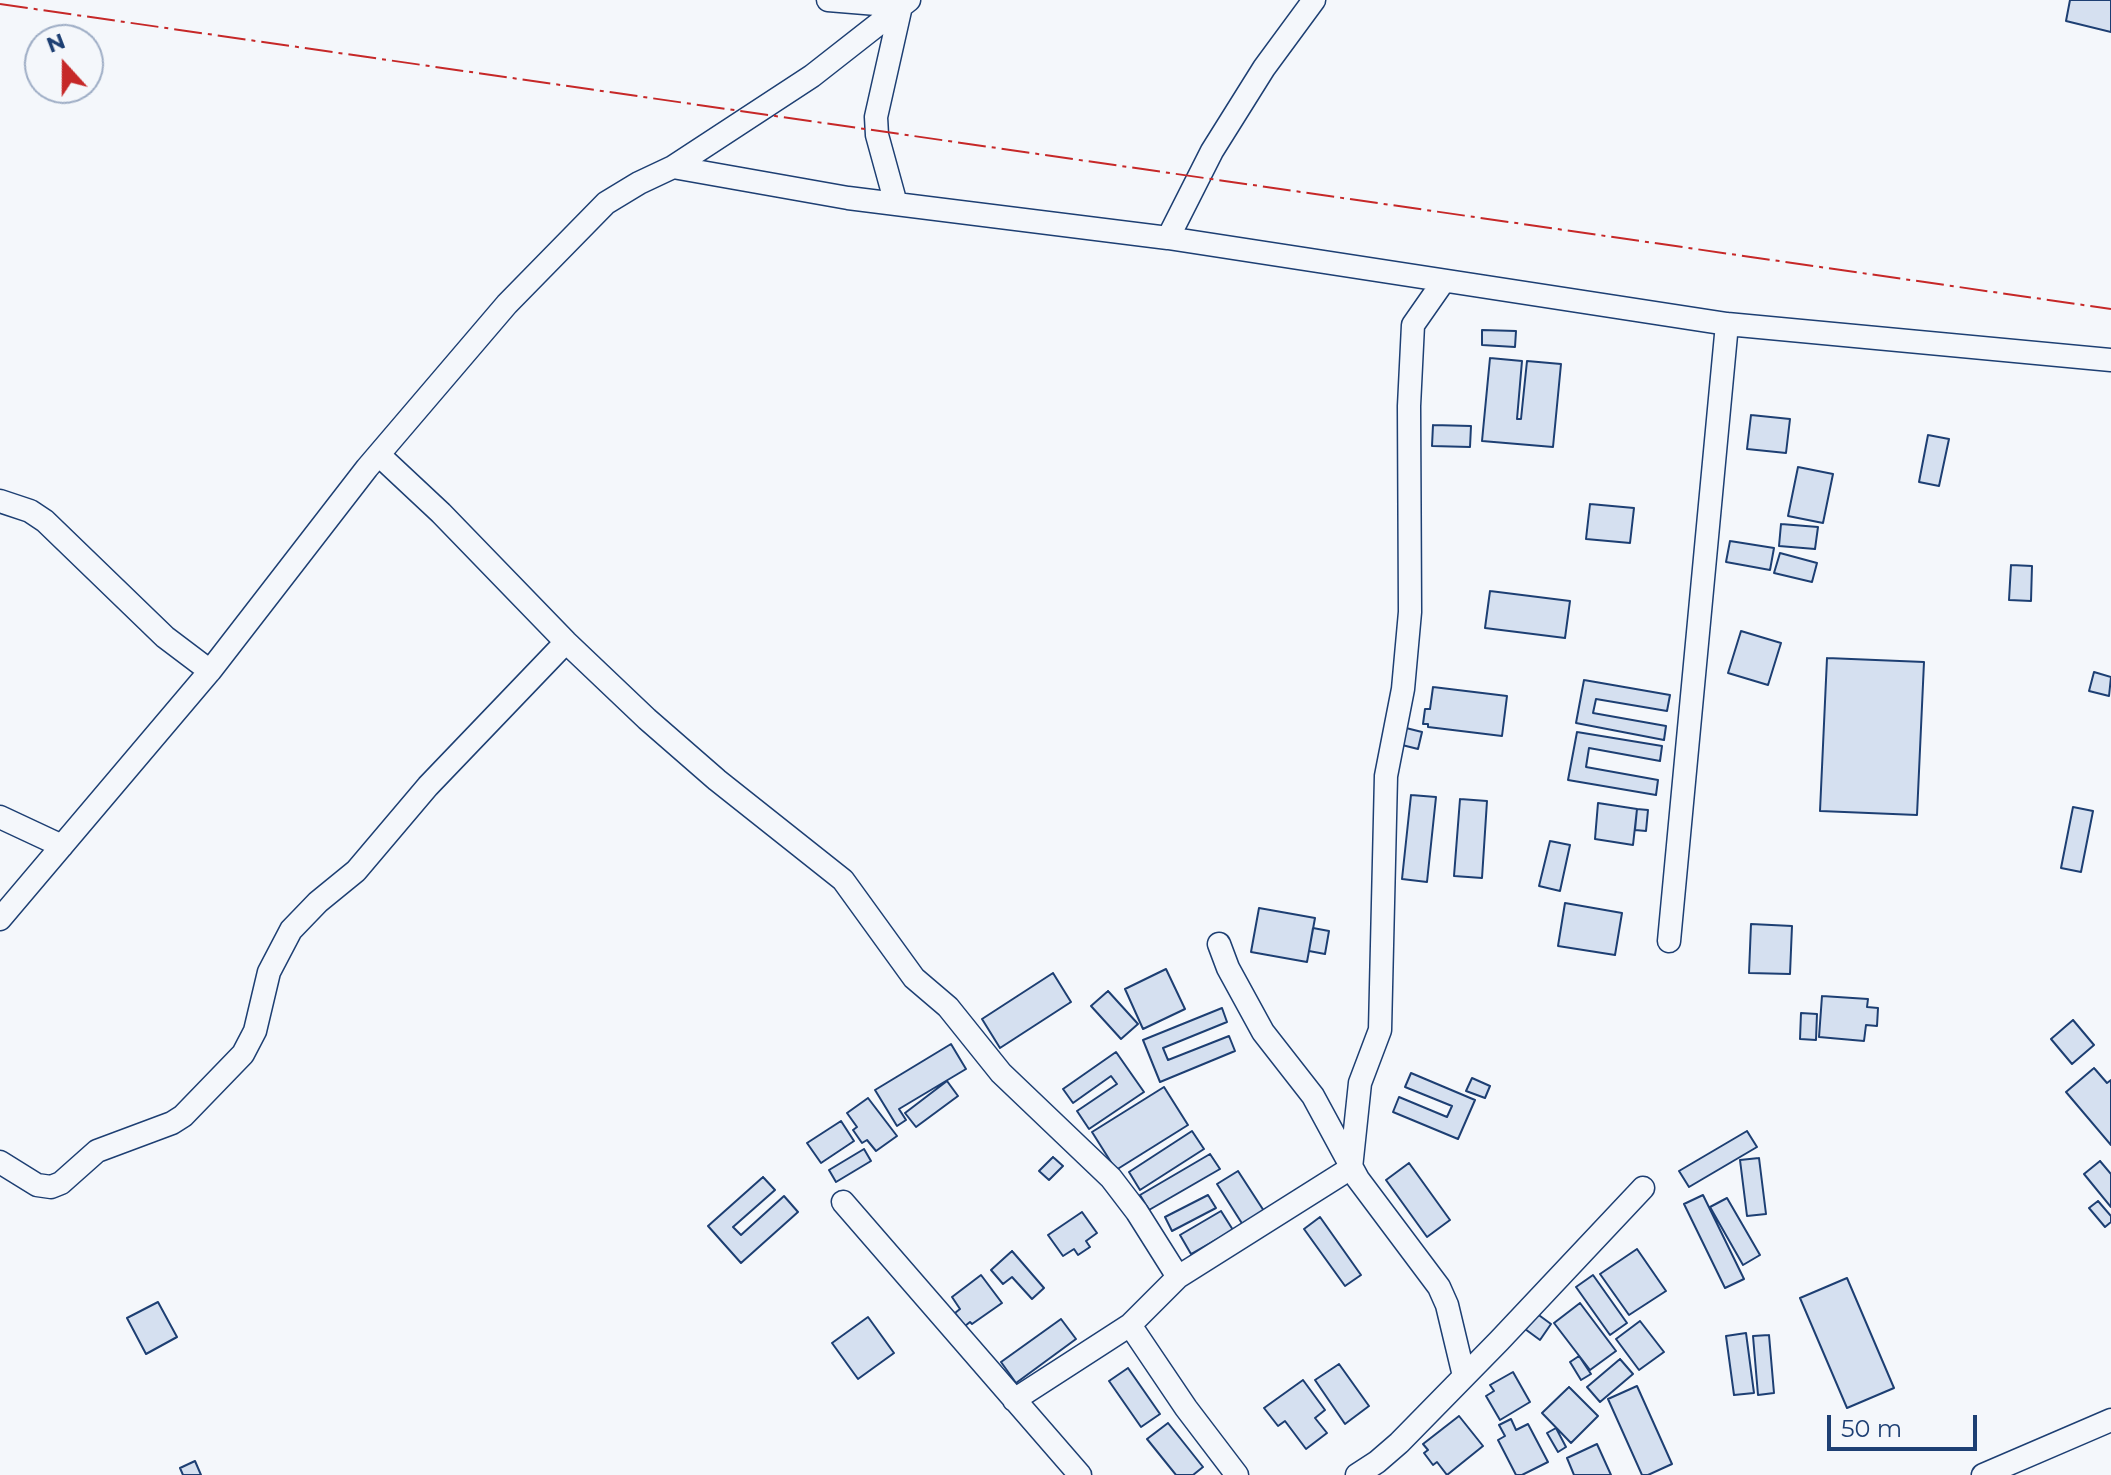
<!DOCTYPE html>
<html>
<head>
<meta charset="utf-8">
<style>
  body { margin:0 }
  #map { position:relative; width:2111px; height:1475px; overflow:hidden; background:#f4f7fb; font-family:Montserrat,sans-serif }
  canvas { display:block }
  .north { position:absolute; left:24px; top:24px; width:80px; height:80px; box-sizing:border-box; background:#f4f7fb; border:2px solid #9eadc5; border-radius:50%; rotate:339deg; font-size:22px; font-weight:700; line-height:32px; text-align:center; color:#1d3f73 }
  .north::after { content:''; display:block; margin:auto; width:28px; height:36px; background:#c62828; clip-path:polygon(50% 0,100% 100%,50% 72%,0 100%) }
  .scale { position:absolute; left:1827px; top:1415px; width:150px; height:36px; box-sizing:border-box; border:4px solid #1d3f73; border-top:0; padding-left:10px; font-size:24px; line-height:28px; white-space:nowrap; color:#1d3f73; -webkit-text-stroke:6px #f4f7fb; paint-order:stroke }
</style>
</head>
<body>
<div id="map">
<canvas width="2111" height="1475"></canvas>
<div class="north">N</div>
<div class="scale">50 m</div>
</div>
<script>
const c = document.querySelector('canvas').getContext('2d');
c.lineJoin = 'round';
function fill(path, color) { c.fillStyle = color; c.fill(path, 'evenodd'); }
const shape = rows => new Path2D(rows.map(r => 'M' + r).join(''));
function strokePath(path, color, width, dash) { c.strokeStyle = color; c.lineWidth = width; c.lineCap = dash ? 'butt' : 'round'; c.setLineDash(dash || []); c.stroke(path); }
const building = shape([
  [2070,0,2111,0,2111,32,2066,21,2070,0],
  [1482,330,1516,331,1515,347,1482,345,1482,330],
  [1490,358,1522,361,1517,419,1521,419,1527,361,1561,364,1553,447,1482,441,1490,358],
  [1751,415,1790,419,1786,453,1747,449,1751,415],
  [1433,425,1471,426,1470,447,1432,446,1433,425],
  [1928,435,1949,439,1939,486,1919,482,1928,435],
  [1798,467,1833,474,1823,523,1788,516,1798,467],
  [1590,504,1634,508,1630,543,1586,539,1590,504],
  [1781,524,1818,527,1815,549,1779,546,1781,524],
  [1730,541,1774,548,1770,570,1726,562,1730,541],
  [1780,553,1817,563,1812,582,1774,573,1780,553],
  [2011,565,2032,566,2031,601,2009,600,2011,565],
  [1490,591,1570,601,1565,638,1485,628,1490,591],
  [1741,631,1781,643,1768,685,1728,673,1741,631],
  [1827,658,1924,662,1917,815,1820,811,1827,658],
  [2094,672,2111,677,2109,696,2089,691,2094,672],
  [1584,680,1670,695,1667,711,1596,699,1593,713,1666,726,1664,740,1576,723,1584,680],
  [1433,687,1507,696,1502,736,1428,727,1428,724,1423,724,1425,709,1430,709,1433,687],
  [1406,728,1422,732,1418,749,1402,745,1406,728],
  [1577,732,1662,746,1660,761,1589,748,1586,767,1658,780,1656,795,1568,780,1577,732],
  [1411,795,1436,797,1427,882,1402,879,1411,795],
  [1460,799,1487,801,1482,878,1454,876,1460,799],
  [1598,803,1637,809,1633,845,1595,839,1598,803],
  [2073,807,2093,811,2081,872,2061,868,2073,807],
  [1637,809,1648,810,1646,831,1635,830,1637,809],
  [1550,841,1570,845,1560,891,1539,886,1550,841],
  [1565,903,1622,913,1615,955,1558,946,1565,903],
  [1259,908,1315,918,1307,962,1251,952,1259,908],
  [1751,924,1792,926,1790,974,1749,973,1751,924],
  [1313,928,1329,931,1325,954,1309,951,1313,928],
  [1166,969,1185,1009,1143,1029,1125,989,1166,969],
  [1053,973,1071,1002,1000,1048,982,1019,1053,973],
  [1108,991,1138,1024,1121,1039,1091,1006,1108,991],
  [1822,996,1868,999,1867,1007,1878,1008,1877,1026,1866,1025,1864,1041,1819,1037,1822,996],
  [1222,1008,1227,1022,1163,1048,1168,1060,1229,1036,1235,1051,1160,1082,1143,1040,1222,1008],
  [1801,1013,1817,1014,1816,1040,1800,1039,1801,1013],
  [2073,1020,2094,1045,2072,1064,2051,1039,2073,1020],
  [951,1044,966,1069,899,1109,906,1120,897,1126,875,1090,951,1044],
  [1116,1052,1144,1092,1089,1129,1077,1111,1117,1084,1111,1076,1073,1103,1063,1089,1116,1052],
  [2094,1068,2107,1083,2111,1080,2111,1145,2066,1092,2094,1068],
  [1411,1073,1475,1100,1458,1139,1393,1112,1399,1097,1447,1117,1452,1106,1405,1087,1411,1073],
  [1472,1078,1490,1086,1485,1098,1466,1091,1472,1078],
  [947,1081,958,1096,916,1127,905,1113,947,1081],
  [1164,1087,1188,1125,1116,1170,1092,1132,1164,1087],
  [868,1098,897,1136,876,1151,867,1140,862,1143,853,1130,857,1127,847,1113,868,1098],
  [841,1121,854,1141,821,1163,807,1143,841,1121],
  [1192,1131,1204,1149,1140,1190,1129,1172,1192,1131],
  [1747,1131,1757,1147,1689,1187,1679,1171,1747,1131],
  [864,1149,871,1161,836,1182,829,1170,864,1149],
  [1210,1154,1220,1169,1149,1210,1140,1195,1210,1154],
  [1053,1157,1063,1166,1049,1180,1039,1171,1053,1157],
  [1759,1158,1766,1214,1747,1216,1740,1160,1759,1158],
  [2100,1161,2111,1174,2111,1207,2084,1174,2100,1161],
  [1409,1163,1450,1220,1427,1237,1386,1180,1409,1163],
  [1238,1171,1264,1211,1243,1225,1217,1184,1238,1171],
  [763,1177,775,1190,733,1227,741,1235,784,1196,798,1212,741,1263,708,1226,763,1177],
  [1208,1195,1216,1208,1172,1231,1165,1217,1208,1195],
  [1703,1195,1744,1279,1725,1288,1684,1204,1703,1195],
  [1727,1198,1760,1255,1743,1265,1710,1207,1727,1198],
  [2098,1201,2111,1216,2111,1222,2105,1227,2089,1208,2098,1201],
  [1221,1211,1233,1230,1191,1254,1180,1235,1221,1211],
  [1082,1212,1097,1233,1086,1241,1090,1247,1078,1255,1074,1249,1063,1256,1048,1235,1082,1212],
  [1320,1217,1361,1275,1345,1286,1304,1229,1320,1217],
  [1637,1249,1666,1291,1629,1315,1600,1274,1637,1249],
  [1012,1251,1044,1288,1032,1299,1012,1277,1003,1284,991,1270,1012,1251],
  [981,1275,1002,1303,972,1324,970,1322,965,1326,955,1313,960,1309,952,1297,981,1275],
  [1593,1275,1627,1323,1610,1335,1576,1287,1593,1275],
  [1847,1278,1894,1388,1847,1408,1800,1298,1847,1278],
  [158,1302,177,1337,146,1354,127,1318,158,1302],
  [1580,1303,1616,1351,1590,1370,1554,1323,1580,1303],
  [1536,1313,1551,1324,1540,1340,1525,1329,1536,1313],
  [868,1317,894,1353,858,1379,832,1343,868,1317],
  [1061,1319,1076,1339,1016,1383,1001,1362,1061,1319],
  [1640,1321,1664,1352,1639,1370,1616,1339,1640,1321],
  [1746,1333,1754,1393,1734,1395,1726,1336,1746,1333],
  [1769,1335,1774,1393,1758,1395,1753,1336,1769,1335],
  [1579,1356,1591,1374,1581,1380,1570,1362,1579,1356],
  [1620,1359,1633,1374,1600,1402,1587,1387,1620,1359],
  [1339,1364,1369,1406,1345,1424,1315,1380,1339,1364],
  [1128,1368,1160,1414,1141,1427,1109,1381,1128,1368],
  [1513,1372,1530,1402,1500,1420,1486,1396,1494,1391,1490,1385,1513,1372],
  [1303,1380,1325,1410,1315,1418,1327,1433,1306,1449,1285,1421,1278,1426,1264,1408,1303,1380],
  [1637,1386,1672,1464,1648,1475,1642,1475,1608,1399,1637,1386],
  [1569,1387,1598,1416,1571,1443,1542,1413,1569,1387],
  [1459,1416,1483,1446,1447,1475,1437,1462,1433,1465,1424,1453,1428,1450,1423,1444,1459,1416],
  [1511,1419,1516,1430,1528,1424,1548,1462,1522,1475,1516,1475,1498,1440,1505,1436,1499,1425,1511,1419],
  [1168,1423,1203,1467,1193,1475,1176,1475,1147,1439,1168,1423],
  [1556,1428,1566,1447,1558,1452,1547,1433,1556,1428],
  [1597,1444,1611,1475,1574,1475,1567,1458,1597,1444],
  [195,1461,201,1475,183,1475,180,1468,195,1461]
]);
const minor = shape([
  [828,0,901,6,876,117,877,135,896,204],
  [673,167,848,198,1168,238,1727,324,2111,360],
  [1168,238,1212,151,1264,68,1314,0],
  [379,455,441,513,566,642,647,719,717,780,843,880,914,978,948,1007,1001,1073,1111,1178,1137,1212,1178,1277],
  [0,501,30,511,45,521,165,637,210,671],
  [0,817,62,846],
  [0,919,210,671,367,468,507,304,606,203,639,183,673,167,812,76,909,0],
  [1669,941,1727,324],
  [1219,944,1228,968,1263,1032,1313,1096,1358,1179,1439,1287,1447,1305,1464,1376],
  [0,1162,37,1185,51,1187,61,1183,97,1151,172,1123,183,1116,243,1054,255,1031,269,972,291,930,318,902,356,871,428,786,566,642],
  [843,1202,1080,1475],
  [1130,1325,1186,1408,1237,1475],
  [1014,1400,1130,1325,1178,1277,1351,1168,1360,1083,1380,1030,1386,776,1403,689,1410,612,1409,406,1413,325,1443,282],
  [1357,1475,1377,1462,1399,1443,1499,1341,1643,1188],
  [1983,1475,2111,1420]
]);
const power = shape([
  [0,4,2111,309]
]);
fill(building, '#d5e0f0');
strokePath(building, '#1d3f73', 2);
strokePath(minor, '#1d3f73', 25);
strokePath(minor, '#f4f7fb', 22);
strokePath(power, '#c62828', 2, [28, 6, 4, 6]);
</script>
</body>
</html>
